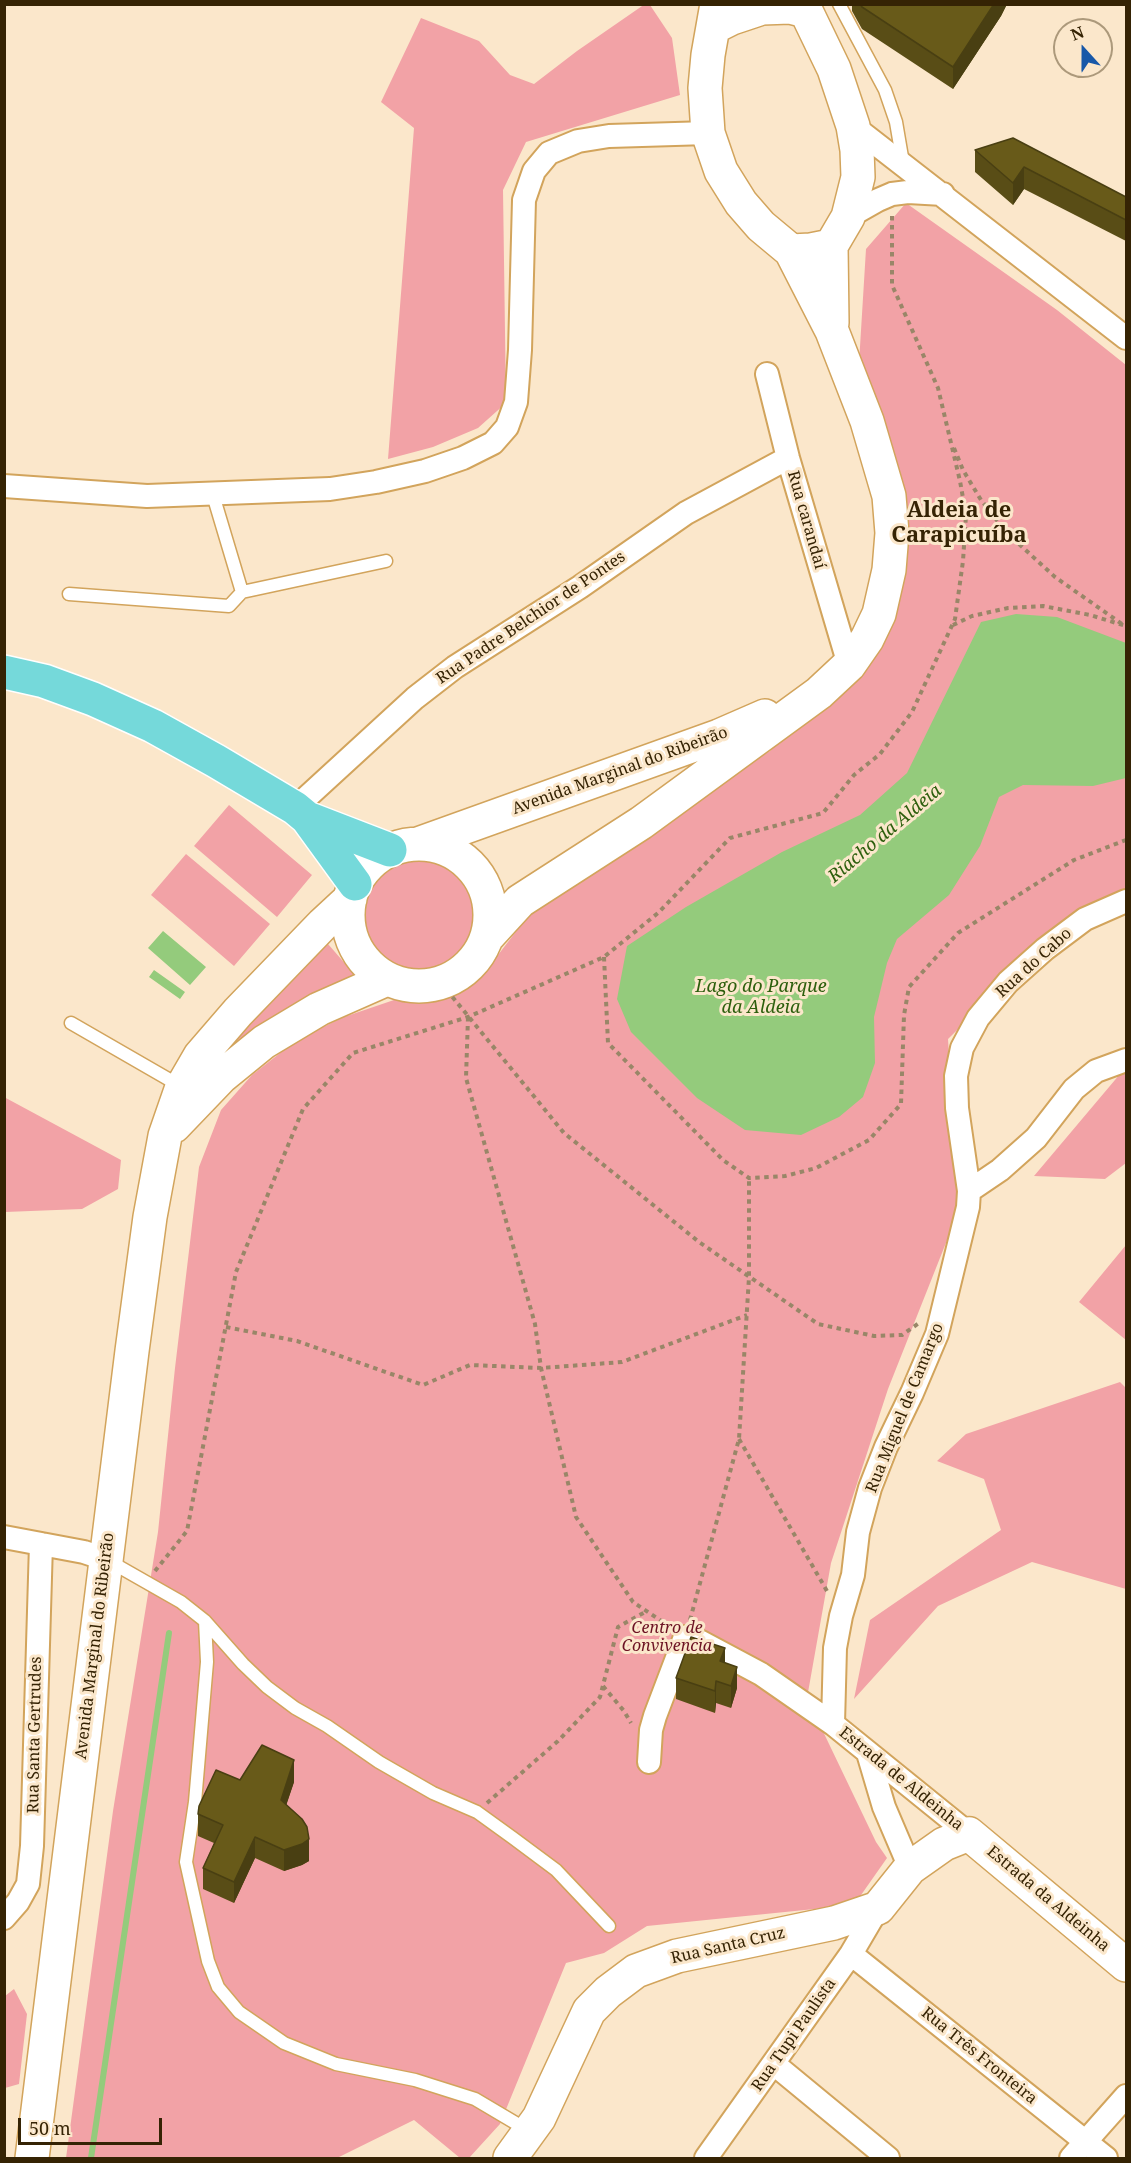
<!DOCTYPE html>
<html>
<head>
<meta charset="utf-8">
<style>
  body { margin:0 }
  #map { position:relative; width:1131px; height:2163px; overflow:hidden; background:#fbe7cb; font-family:"Noto Serif",serif }
  canvas { display:block }
  .frame { position:absolute; inset:0; border:6px solid #352304; pointer-events:none }
  .north { position:absolute; left:1053px; top:18px; width:60px; height:60px; box-sizing:border-box; background:#fbe7cb; border:2px solid #ac997b; border-radius:50%; rotate:339deg; font-size:16px; font-weight:700; line-height:24px; text-align:center; color:#352304 }
  .north::after { content:''; display:block; margin:auto; width:21px; height:27px; background:#1858a8; clip-path:polygon(50% 0,100% 100%,50% 72%,0 100%) }
  .scale { position:absolute; left:18px; top:2118px; width:144px; height:27px; box-sizing:border-box; border:3px solid #352304; border-top:0; padding-left:8px; font-size:18px; line-height:21px; white-space:nowrap; color:#352304; -webkit-text-stroke:4px #fbe7cb; paint-order:stroke }
</style>
</head>
<body>
<div id="map">
<canvas width="1131" height="2163"></canvas>
<div class="frame"></div>
<div class="north">N</div>
<div class="scale">50 m</div>
</div>
<script>
const c = document.querySelector('canvas').getContext('2d');
c.lineJoin = 'round';
function fill(path, color) { c.fillStyle = color; c.fill(path, 'evenodd'); }
const shape = rows => new Path2D(rows.map(r => 'M' + r).join(''));
function strokePath(path, color, width, dash) { c.strokeStyle = color; c.lineWidth = width; c.lineCap = dash ? 'butt' : 'round'; c.setLineDash(dash || []); c.stroke(path); }
function drawText(font, color, halo, rows, align = 'center') {
  c.font = font + ' "Noto Serif",serif'; c.lineWidth = 6; c.setLineDash([]); c.textBaseline = 'middle'; c.strokeStyle = halo; c.fillStyle = color; for (const [text, x, y, turn = 0] of rows) {
    c.save(); c.translate(x, y); c.rotate((+turn || 0) * Math.PI / 180); c.textAlign = isNaN(turn) ? turn : align; if (halo) c.strokeText(text, 0, 0); c.fillText(text, 0, 0); c.restore();
  }
}
const green = shape([
  [645,4,650,5,672,38,680,95,526,142,503,190,506,403,478,428,433,447,388,459,414,128,381,102,421,18,479,41,510,75,534,84,577,51],
  [906,203,1057,310,1126,365,1126,890,1080,909,948,1039,959,1210,888,1389,831,1563,807,1698,876,1842,887,1858,854,1905,647,1926,604,1953,566,1963,500,2124,469,2158,460,2158,414,2120,337,2158,66,2158,113,1811,158,1532,175,1368,199,1167,221,1110,252,1075,298,1039,344,1017,488,968,541,899,639,834,770,751,890,624,909,528,859,363,866,249],
  [229,805,312,875,277,917,194,846],
  [186,854,270,924,234,966,151,895],
  '359 916a61 61 0 1 1 122 0a61 61 0 1 1-122 0Z',
  [328,944,362,983,205,1072,254,1016],
  [1120,1074,1126,1074,1126,1163,1105,1179,1034,1176],
  [4,1097,121,1160,118,1189,82,1209,5,1212],
  [1126,1245,1126,1340,1079,1302],
  [1120,1382,1126,1388,1126,1589,1032,1562,938,1606,854,1699,870,1620,1001,1530,984,1479,937,1461,966,1434],
  [14,1989,27,2014,19,2084,5,2088,5,1996]
]);
const water = shape([
  [1016,614,1057,617,1126,643,1126,778,1093,786,1023,785,999,797,980,846,949,895,897,939,887,963,874,1017,875,1063,863,1097,839,1117,801,1135,745,1130,697,1098,631,1032,617,999,627,946,686,907,782,852,860,815,907,773,981,622],
  [163,931,206,967,190,985,148,948],
  [154,970,185,992,180,999,149,977]
]);
const stream = shape([
  [91,2158,169,1633]
]);
const path = shape([
  [954,448,963,470,981,500,1007,533,1055,577,1122,624],
  [953,625,972,616,1008,608,1043,606,1090,615,1126,626],
  [604,957,608,1043,723,1160,749,1178,785,1176,816,1168,869,1140,901,1104,904,1015,909,987,958,933,1074,860,1126,840],
  [441,983,564,1133,699,1242,818,1324,874,1336,902,1335,919,1323],
  [468,1017,466,1078,535,1324,541,1368,576,1517,633,1602,669,1626],
  [226,1327,297,1341,423,1385,470,1365,541,1368,622,1362,747,1315],
  [739,1439,827,1591],
  [155,1571,187,1531,236,1272,303,1109,353,1053,468,1017,604,957,658,913,730,838,823,813,854,775,880,754,912,712,955,619,963,561,966,515,960,481,938,388,892,285,892,216],
  [690,1620,739,1439,749,1277,749,1178],
  [603,1686,624,1711,631,1723],
  [487,1803,558,1741,600,1697,618,1627,647,1611]
]);
const lane = shape([
  [839,4,885,90,896,122,903,163],
  [213,495,242,592],
  [69,594,229,606,242,592,386,561],
  [71,1023,182,1087],
  [109,1561,181,1602,205,1621,243,1664,267,1687,295,1708,327,1726,379,1762,433,1793,477,1812,513,1838,556,1870,609,1926],
  [205,1621,207,1662,195,1802,186,1862,208,1961,218,1987,239,2012,284,2043,336,2064,415,2080,475,2099,529,2131]
]);
const street = shape([
  [853,126,1126,338],
  [848,217,878,200,892,194,908,192,943,194],
  [767,374,788,458,849,665],
  [4,486,147,496,330,489,376,482,425,471,463,458,493,443,507,427,516,402,520,350,524,200,534,171,549,153,578,141,609,136,708,133],
  [295,808,415,698,455,667,580,587,686,513,788,458],
  [969,1191,1000,1170,1036,1138,1074,1089,1096,1071,1126,1060],
  [4,1537,84,1552,105,1559],
  [833,1724,835,1648,841,1616,853,1575,858,1532,870,1488,886,1447,912,1393,937,1334,968,1207,969,1191,957,1108,956,1076,962,1048,978,1018,1008,982,1045,949,1085,919,1126,901],
  [868,1753,884,1807,910,1868],
  [649,1762,651,1730,655,1716,685,1637,701,1642,761,1674,833,1724,969,1834],
  [4,1918,18,1902,28,1884,32,1846,41,1544],
  [851,1954,1106,2158],
  [774,2064,888,2158],
  [706,2158,851,1954,878,1908],
  [1071,2158,1126,2096]
]);
const secondary = shape([
  [714,27,732,18,762,8,790,7,806,11,834,69,853,126,857,150,858,177,848,217,831,246,811,250,791,251,761,226,741,203,721,171,708,133,705,88,708,55,717,4],
  [831,246,832,323],
  [418,844,719,736,765,716],
  '348 915a71 71 0 1 1 142 0a71 71 0 1 1-142 0Z',
  [487,937,520,901,641,823,819,693,849,665,867,639,879,614,889,570,892,533,889,496,867,421,832,331,791,251],
  [174,1126,221,1077,264,1042,319,1009,387,979],
  [32,2158,132,1351,150,1217,165,1136,182,1087,200,1056,238,1012,323,924,350,899],
  [510,2158,539,2118,589,2011,608,1992,636,1971,677,1956,834,1923,878,1908,910,1868,944,1844,969,1834,1126,1965]
]);
const primary = shape([
  [4,672,44,681,93,699,153,726,216,761,295,808,307,818,390,850],
  [307,818,355,884]
]);
const wall = shape([
  [852,4,1007,4,1001,16,953,89,862,29,852,11],
  [975,150,1126,197,1126,241,1024,189,1013,205,975,172],
  [725,1662,737,1688,731,1708,716,1703,715,1713,676,1699,676,1678],
  [240,1780,294,1782,286,1805,309,1861,302,1865,284,1871,255,1858,234,1903,203,1889,203,1868,214,1843,198,1836,198,1814]
]);
const shadedWall = shape([
  [994,4,1007,4,1001,16,953,89,953,67],
  [1024,167,1024,189,1013,205,1013,183],
  [725,1648,725,1670,720,1661],
  [737,1667,737,1688,731,1708,731,1686],
  [716,1681,716,1703,715,1713,715,1691],
  [294,1760,294,1782,281,1821,281,1800],
  [255,1837,255,1858,234,1903,234,1882],
  [309,1839,309,1861,302,1865,284,1871,284,1850]
]);
const building = shape([
  [860,4,994,4,953,67,862,7,860,4],
  [1013,138,1126,197,1126,220,1024,167,1013,183,975,150,1013,138],
  [691,1637,725,1648,720,1661,737,1667,731,1686,716,1681,715,1691,676,1678,691,1637],
  [262,1745,294,1760,281,1800,302,1819,307,1827,309,1839,302,1844,284,1850,255,1837,234,1882,203,1868,223,1825,198,1814,199,1806,216,1770,240,1780,262,1745]
]);
const streetNames = [
  ["Rua carandaí",806,520,74],
  ["Rua Padre Belchior de Pontes",531,618,-34],
  ["Avenida Marginal do Ribeirão",620,771,-20],
  ["Rua do Cabo",1034,963,-42],
  ["Rua Miguel de Camargo",905,1408,-68],
  ["Avenida Marginal do Ribeirão",95,1646,-83],
  ["Rua Santa Gertrudes",35,1735,-89],
  ["Estrada de Aldeinha",901,1779,39],
  ["Estrada da Aldeinha",1048,1899,40],
  ["Rua Santa Cruz",728,1946,-13],
  ["Rua Tupi Paulista",794,2035,-55],
  ["Rua Três Fronteira",979,2056,39]
];
const parkNames = [
  ["Centro de",667,1628],
  ["Convivencia",667,1646]
];
const waterNames = [
  ["Riacho da Aldeia",885,834,-40],
  ["Lago do Parque",761,987],
  ["da Aldeia",761,1008]
];
const districtNames = [
  ["Aldeia de",959,511],
  ["Carapicuíba",959,536]
];
fill(green, '#f2a2a6');
fill(water, '#94cb7c');
strokePath(stream, '#94cb7c', 6);
strokePath(lane, '#d2a45c', 15);
strokePath(street, '#d2a45c', 26);
strokePath(secondary, '#d2a45c', 36);
strokePath(primary, '#fff', 36);
strokePath(path, '#998668', 4, [4.5, 4.5]);
strokePath(lane, '#fff', 12);
strokePath(street, '#fff', 22);
strokePath(secondary, '#fff', 33);
strokePath(primary, '#75d9da', 33);
fill(wall, '#594d16');
fill(shadedWall, '#493f12');
fill(building, '#685a19');
strokePath(building, '#493f12', 1.5);
drawText('16px', '#352304', '#fbe7cb', streetNames);
drawText('italic 16px', '#6c1223', '#fbe7cb', parkNames);
drawText('italic 18px', '#2d5f0d', '#fbe7cb', waterNames);
drawText('bold 22px', '#352304', '#fbe7cb', districtNames);
</script>
</body>
</html>
